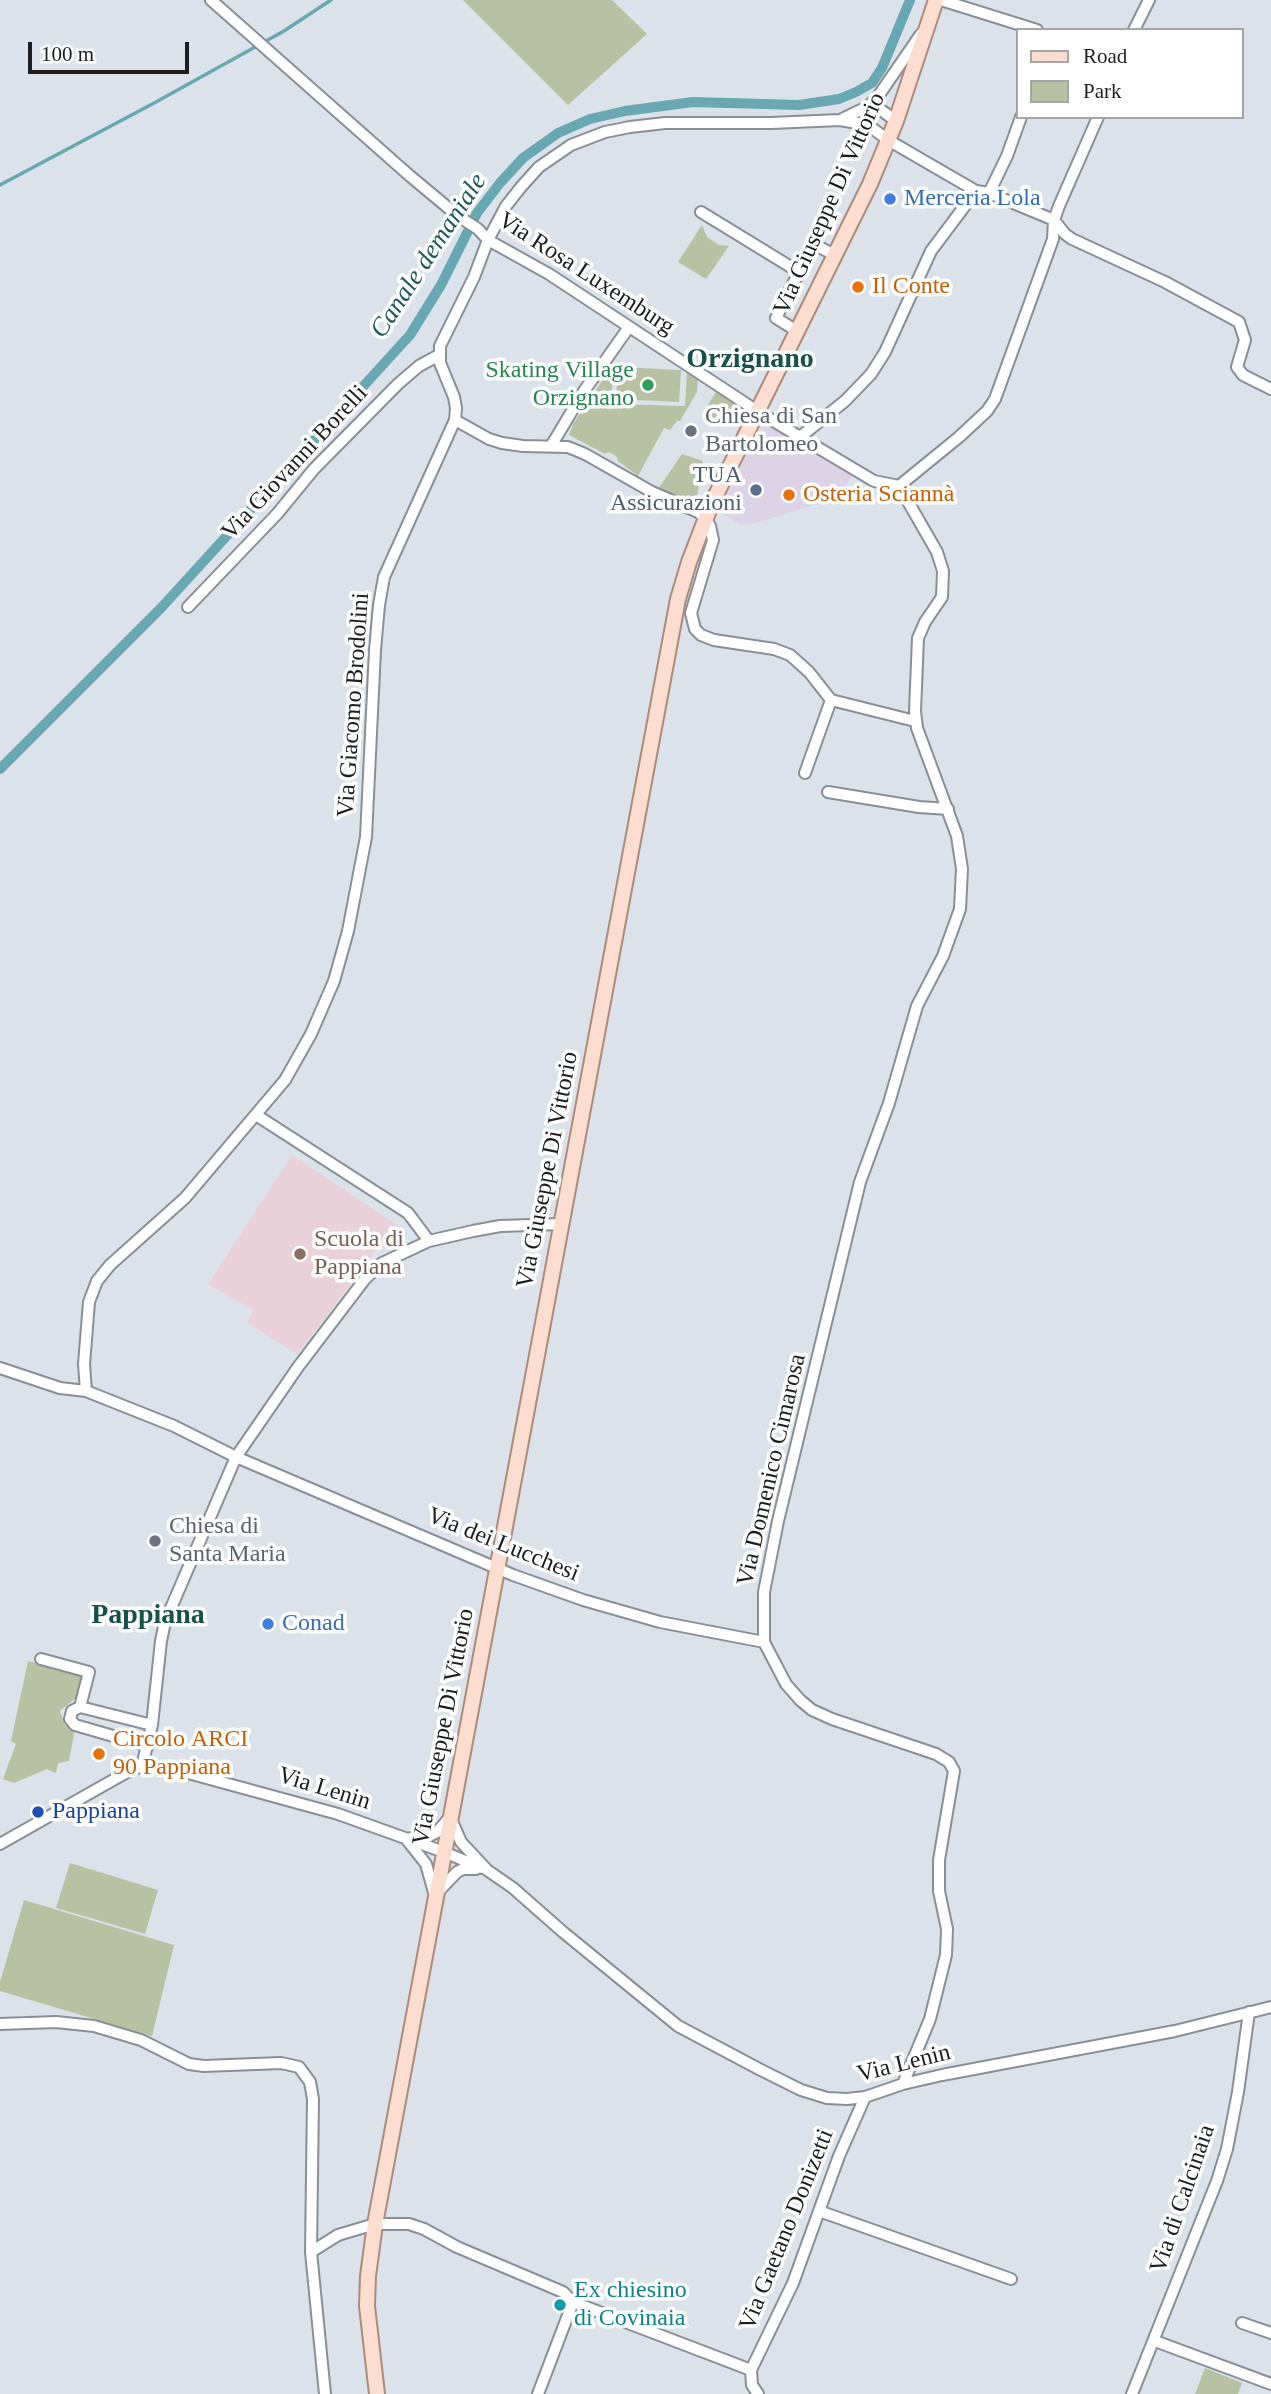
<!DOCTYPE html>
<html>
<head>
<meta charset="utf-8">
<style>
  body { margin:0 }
  #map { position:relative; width:1271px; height:2394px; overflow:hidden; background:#dbe2ea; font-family:"Times New Roman",serif }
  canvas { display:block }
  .legend { position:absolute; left:1016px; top:28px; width:228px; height:91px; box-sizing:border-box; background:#fff; border:2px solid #a4a5a6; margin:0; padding:9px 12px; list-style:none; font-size:21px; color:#1b1d20 }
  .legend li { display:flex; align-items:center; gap:14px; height:35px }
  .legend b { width:35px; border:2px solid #a4a5a6 }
  .scale { position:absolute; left:28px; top:42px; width:161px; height:32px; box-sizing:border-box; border:4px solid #1b1d20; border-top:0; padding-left:9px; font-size:21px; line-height:24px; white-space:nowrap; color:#1b1d20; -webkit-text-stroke:5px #fff; paint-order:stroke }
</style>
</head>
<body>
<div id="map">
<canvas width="1271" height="2394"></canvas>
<ul class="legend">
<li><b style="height:9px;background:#fcddcf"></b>Road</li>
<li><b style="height:19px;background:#b8c2a3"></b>Park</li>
</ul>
<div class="scale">100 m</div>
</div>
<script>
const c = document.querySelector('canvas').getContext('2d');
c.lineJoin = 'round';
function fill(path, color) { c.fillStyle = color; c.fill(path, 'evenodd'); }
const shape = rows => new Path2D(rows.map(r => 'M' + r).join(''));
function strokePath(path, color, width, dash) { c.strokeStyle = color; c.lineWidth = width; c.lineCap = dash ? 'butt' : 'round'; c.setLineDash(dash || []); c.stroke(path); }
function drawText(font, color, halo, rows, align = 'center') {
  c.font = font + ' "Times New Roman",serif'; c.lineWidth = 7; c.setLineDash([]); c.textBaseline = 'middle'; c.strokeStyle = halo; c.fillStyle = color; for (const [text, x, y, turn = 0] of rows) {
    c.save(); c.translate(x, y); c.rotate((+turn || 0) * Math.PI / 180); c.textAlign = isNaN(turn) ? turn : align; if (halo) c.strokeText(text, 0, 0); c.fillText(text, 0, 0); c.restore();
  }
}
const commercial = shape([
  [765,424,852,475,840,497,756,523,740,524,719,512,760,428]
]);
const education = shape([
  [292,1155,395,1224,402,1231,402,1238,397,1242,377,1249,364,1266,354,1259,342,1279,350,1285,297,1354,247,1323,253,1310,208,1284]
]);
const green = shape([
  [463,0,612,0,647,34,568,105],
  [702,225,707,237,719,245,729,246,706,279,678,262],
  [612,366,612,404,685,406,687,371,698,377,697,392,680,421,677,421,670,430,664,428,638,476,618,461,616,456,609,452,605,454,569,435,573,424],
  [618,367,681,370,679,402,616,399],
  [718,389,736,400,722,423,704,411],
  [682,454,703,461,696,502,687,501,658,489],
  [28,1661,83,1675,77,1697,60,1711,65,1725,75,1728,69,1761,58,1763,56,1773,47,1769,14,1783,3,1779,16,1744,11,1741],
  [70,1863,158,1890,145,1934,56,1908],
  [24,1900,174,1945,152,2036,0,1991,0,1982],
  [1205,2368,1242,2383,1238,2394,1195,2394]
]);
const stream = shape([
  [0,185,156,102,284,31,331,0]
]);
const canal = shape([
  [0,769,161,608,410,335,441,285,477,213,500,183,523,158,558,133,590,119,625,111,693,102,799,105,839,99,856,92,872,83,882,68,910,0]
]);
const minor = shape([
  [211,0,410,176,458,216,478,229,488,240,549,274,757,411,800,437,845,401,871,374,885,352,931,251,976,191],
  [941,0,1037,30],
  [1134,30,1149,0],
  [869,106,881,110,896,121],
  [840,120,869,106,879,95,921,34],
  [989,193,1007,156,1021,117],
  [701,212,799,272],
  [797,331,776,318,813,244,835,255],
  [455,420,489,439,502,443,523,446,568,447,585,454,652,492,698,512,705,518,710,526,713,540,691,613,695,629,701,635,714,640,774,649,790,655,809,672,831,700,915,721],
  [800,437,874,481,899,486],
  [551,446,584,391,629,327],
  [188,607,277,514,314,469,398,384,419,366,439,355],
  [805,773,831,700],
  [828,792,919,807,948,809],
  [256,1115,408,1213,429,1241],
  [562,1224,500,1226,473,1231,429,1241,382,1263,365,1279,298,1367,236,1457,513,1575,583,1600,660,1622,764,1642],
  [0,1368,60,1388,86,1391],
  [41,1659,89,1672,80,1707],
  [148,1746,75,1725,70,1719,72,1711,80,1707,152,1725],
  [142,1766,152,1725,161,1641,165,1622,236,1457,174,1426,86,1391,84,1364,89,1302,97,1281,110,1265,185,1198,285,1080,311,1034,334,981,348,931,366,837,375,650,379,605,384,577,455,420,456,408,454,397,440,363,440,346,474,277,488,240,506,206,521,187,539,167,571,145,605,132,630,127,665,123,771,123,840,120,868,125,888,140,976,191,989,193,1054,220,1065,234,1072,239,1165,282,1239,322,1245,340,1237,367,1243,375,1271,389],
  [451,1819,461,1842,487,1870,513,1888,563,1932,678,2026,759,2069,801,2090,827,2098,847,2099,865,2097,903,2084,942,2075,1175,2031,1271,2007],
  [411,1838,429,1836,437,1832,450,1817],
  [407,1840,426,1864,435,1896],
  [0,1844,122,1775,135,1768,149,1766,188,1773,338,1814,444,1852,482,1868],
  [436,1894,457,1872,463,1869,476,1869],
  [0,2024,56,2022,94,2026,141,2040,189,2064,204,2066,281,2063,299,2067,310,2082,313,2099,311,2252,338,2235,375,2224,409,2224,424,2229,457,2247,563,2292,573,2302,751,2370],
  [903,2084,930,2019,946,1955,947,1929,939,1891,939,1860,954,1771,949,1762,936,1754,832,1719,812,1710,800,1700,786,1684,764,1642,764,1592,778,1521,860,1182,889,1103,917,1006,943,956,960,909,962,869,957,836,917,728,915,711,918,638,925,622,942,597,943,571,937,552,899,486,959,437,987,411,995,399,1053,239,1054,220,1059,206,1098,117],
  [819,2211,1011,2279],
  [311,2252,325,2394],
  [1242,2323,1271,2333],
  [1155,2341,1271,2384],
  [538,2394,573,2302],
  [758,2394,752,2385,751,2370,793,2283,839,2156,865,2097],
  [1132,2394,1217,2181,1227,2149,1238,2092,1249,2012]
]);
const major = shape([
  [377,2394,367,2306,368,2276,375,2224,678,599,689,562,711,505,870,184,896,121,936,0]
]);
const markers = [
  [890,199,7,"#3f7fe0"],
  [858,287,7,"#e8710a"],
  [648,385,7,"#2e9e5b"],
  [691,431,7,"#6b7280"],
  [756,490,7,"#5c6f8a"],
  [789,495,7,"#e8710a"],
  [300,1254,7,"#8d6e63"],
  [155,1541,7,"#6b7280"],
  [268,1624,7,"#3f7fe0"],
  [99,1754,7,"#e8710a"],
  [38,1812,7,"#1a4fb4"],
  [560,2305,7,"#0f9aa8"]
];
const shopNames = [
  ["Merceria Lola",904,199],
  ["Conad",282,1624]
];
const streetNames = [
  ["Via Giuseppe Di Vittorio",830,204,-66],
  ["Via Rosa Luxemburg",586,274,33],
  ["Via Giovanni Borelli",295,463,-47],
  ["Via Giacomo Brodolini",354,705,-86],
  ["Via Giuseppe Di Vittorio",548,1170,-79],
  ["Via Domenico Cimarosa",772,1470,-77],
  ["Via dei Lucchesi",503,1545,22],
  ["Via Giuseppe Di Vittorio",444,1727,-79],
  ["Via Lenin",324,1789,17],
  ["Via Lenin",904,2064,-14],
  ["Via di Calcinaia",1183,2199,-71],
  ["Via Gaetano Donizetti",787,2230,-68]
];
const foodNames = [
  ["Il Conte",872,287],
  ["Osteria Sciannà",803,495],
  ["Circolo ARCI",113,1740],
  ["90 Pappiana",113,1768]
];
const leisureNames = [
  ["Skating Village",634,371],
  ["Orzignano",634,399]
];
const worshipNames = [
  ["Chiesa di San",705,417],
  ["Bartolomeo",705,445],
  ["Chiesa di",169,1527],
  ["Santa Maria",169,1555]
];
const serviceNames = [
  ["TUA",742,476],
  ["Assicurazioni",742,504]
];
const educationNames = [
  ["Scuola di",314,1240],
  ["Pappiana",314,1268]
];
const transitNames = [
  ["Pappiana",52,1812]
];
const cultureNames = [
  ["Ex chiesino",574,2291],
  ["di Covinaia",574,2319]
];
const waterNames = [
  ["Canale demaniale",429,256,-57]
];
const quarterNames = [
  ["Orzignano",750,360],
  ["Pappiana",148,1616]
];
fill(commercial, '#ddd3e7');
fill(education, '#e9d0d9');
fill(green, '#b8c2a3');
strokePath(stream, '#68a8b3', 3.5);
strokePath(canal, '#68a8b3', 10);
strokePath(minor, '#898f96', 14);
strokePath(major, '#ac8b7d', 18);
strokePath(minor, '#fff', 10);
strokePath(major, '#fcddcf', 14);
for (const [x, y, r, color] of markers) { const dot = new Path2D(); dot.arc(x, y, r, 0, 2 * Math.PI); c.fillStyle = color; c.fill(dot); strokePath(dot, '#fff', 2.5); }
drawText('24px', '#366cbe', '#fff', shopNames, 'left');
drawText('24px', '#1b1d20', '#fff', streetNames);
drawText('24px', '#c56008', '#fff', foodNames, 'left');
drawText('24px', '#27864d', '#fff', leisureNames, 'right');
drawText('24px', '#5b616d', '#fff', worshipNames, 'left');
drawText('24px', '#4e5e75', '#fff', serviceNames, 'right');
drawText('24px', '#785e54', '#fff', educationNames, 'left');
drawText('24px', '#164399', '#fff', transitNames, 'left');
drawText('24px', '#0d838f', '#fff', cultureNames, 'left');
drawText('italic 26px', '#205860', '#fff', waterNames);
drawText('bold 28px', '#16514a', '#fff', quarterNames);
</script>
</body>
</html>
